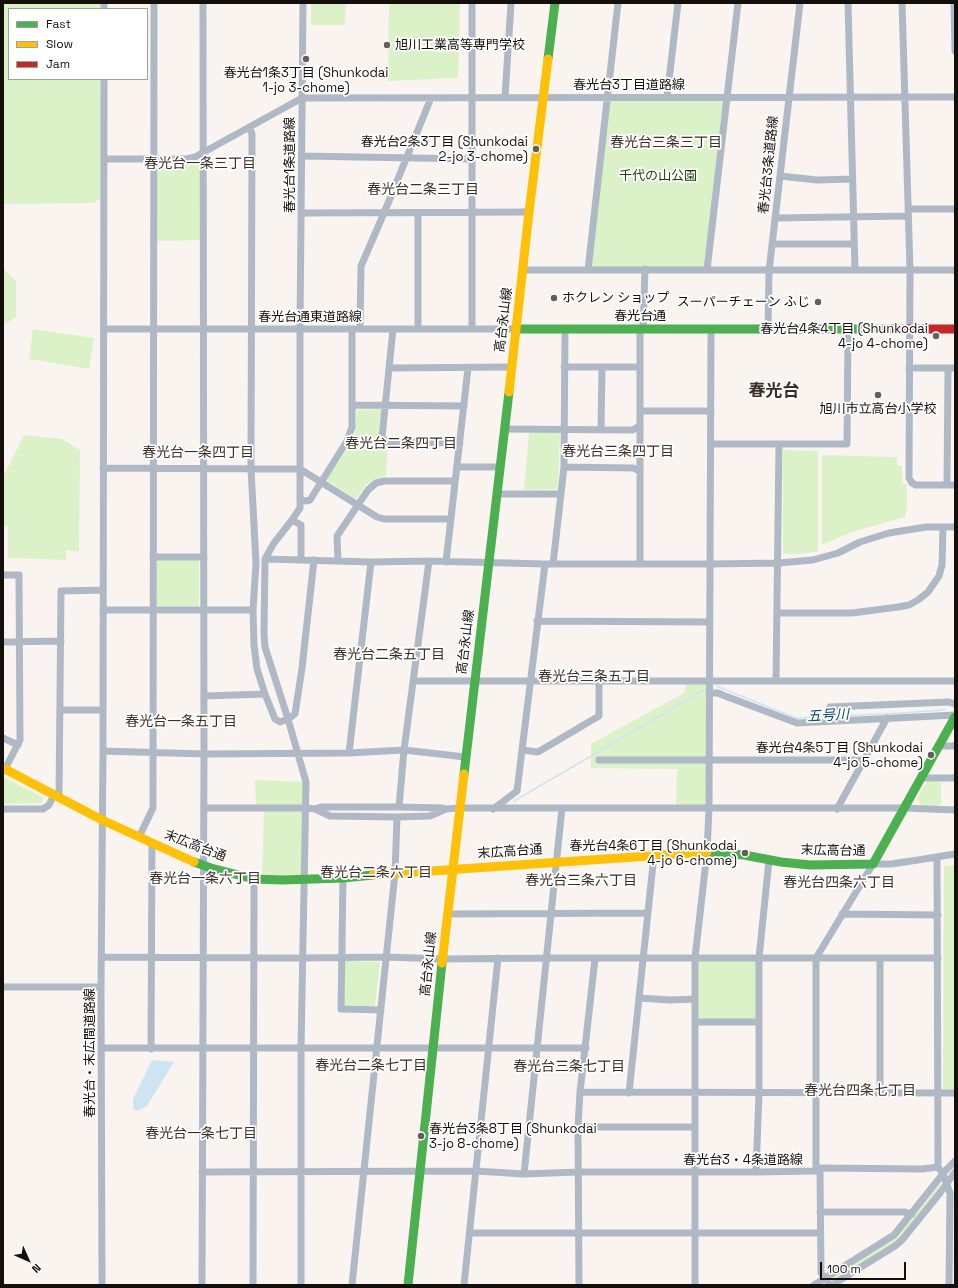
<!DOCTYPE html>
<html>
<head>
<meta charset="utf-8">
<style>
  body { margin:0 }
  #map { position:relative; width:958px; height:1288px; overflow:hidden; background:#faf4f0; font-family:"Space Grotesk",sans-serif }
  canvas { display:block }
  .frame { position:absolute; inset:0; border:4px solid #150f0c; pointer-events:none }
  .legend { position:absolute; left:8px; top:8px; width:140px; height:72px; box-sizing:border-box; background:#fff; border:1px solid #a19f9e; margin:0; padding:5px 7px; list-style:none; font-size:12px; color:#150f0c }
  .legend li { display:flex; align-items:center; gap:8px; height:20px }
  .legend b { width:20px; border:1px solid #a19f9e }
  .north { position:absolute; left:8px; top:1240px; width:40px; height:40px; -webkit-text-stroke:3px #fff; paint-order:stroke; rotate:135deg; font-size:11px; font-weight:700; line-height:16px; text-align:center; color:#150f0c }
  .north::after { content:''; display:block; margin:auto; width:14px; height:18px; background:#150f0c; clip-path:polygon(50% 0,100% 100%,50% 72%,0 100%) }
  .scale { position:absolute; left:820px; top:1262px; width:86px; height:18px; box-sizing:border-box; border:2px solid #150f0c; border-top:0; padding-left:5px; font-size:12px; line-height:14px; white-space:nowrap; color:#150f0c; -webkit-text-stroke:3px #fff; paint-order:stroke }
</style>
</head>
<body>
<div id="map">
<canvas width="958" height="1288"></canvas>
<div class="frame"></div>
<ul class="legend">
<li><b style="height:5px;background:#4caf50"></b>Fast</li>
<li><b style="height:5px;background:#ffc107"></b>Slow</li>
<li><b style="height:5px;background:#c62828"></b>Jam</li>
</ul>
<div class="north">N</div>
<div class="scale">100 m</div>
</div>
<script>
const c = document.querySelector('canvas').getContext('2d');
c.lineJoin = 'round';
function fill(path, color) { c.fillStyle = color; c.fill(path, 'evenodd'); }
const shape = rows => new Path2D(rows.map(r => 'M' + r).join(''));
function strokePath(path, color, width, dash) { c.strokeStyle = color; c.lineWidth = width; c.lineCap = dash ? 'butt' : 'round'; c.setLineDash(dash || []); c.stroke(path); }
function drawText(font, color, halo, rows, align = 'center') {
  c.font = font + ' "Space Grotesk","Noto Sans JP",sans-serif'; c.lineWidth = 3.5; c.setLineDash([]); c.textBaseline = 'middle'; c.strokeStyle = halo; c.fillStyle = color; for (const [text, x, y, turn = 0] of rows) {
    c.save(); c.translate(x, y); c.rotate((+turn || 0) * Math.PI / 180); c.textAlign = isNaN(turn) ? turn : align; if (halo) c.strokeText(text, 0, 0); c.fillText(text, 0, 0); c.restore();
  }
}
const green = shape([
  [3,3,107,3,107,9,9,9,9,79,106,79,100,199,93,203,3,204],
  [311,3,346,3,345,25,311,25],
  [389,3,460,3,458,78,388,81],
  [609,101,725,101,705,268,590,268],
  [203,152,204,240,155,241,154,160,187,159],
  [3,268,16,281,16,317,3,325],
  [33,329,94,338,89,369,29,359],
  [381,409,378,436,382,443,388,447,386,476,376,479,366,485,356,499,326,480,346,451,355,433,357,410],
  [529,433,560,433,558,489,524,490],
  [24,435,62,439,80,450,79,552,66,550,66,560,8,558,8,526,3,526,3,477],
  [783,450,818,451,818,551,801,554,783,554],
  [822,455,897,457,897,466,902,466,902,483,907,484,907,509,905,517,852,532,824,544,822,543],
  [157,560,199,560,199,606,157,606],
  [709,680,709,808,676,808,677,769,591,768,591,744,684,693,686,681],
  [3,777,43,797,42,803,3,804],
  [255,780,306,782,304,879,262,879,264,809,256,809],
  [927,781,941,782,941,805,922,805,917,799],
  [955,865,955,1091,943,1091,944,866],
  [695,958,759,958,759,1022,695,1022],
  [345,961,380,962,375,1006,343,1006],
  [940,1184,942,1188,901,1240,835,1279,833,1279,832,1277,897,1236]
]);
const water = shape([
  [152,1060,174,1062,147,1106,137,1111,133,1109,133,1099]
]);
const stream = shape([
  [716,686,796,718,901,713,945,710],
  [514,801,704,690]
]);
const street = shape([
  [104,3,104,9],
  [472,3,472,329],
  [848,3,855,270],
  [902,3,910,270,909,478,912,483,916,485,955,485],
  [954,3,955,51],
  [505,97,511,3],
  [667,97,678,3],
  [249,127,252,134,251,469,256,563,253,610,254,645,257,669,265,694,275,719,280,722,288,719,295,714,302,668,314,560],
  [302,156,472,159],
  [104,159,187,159,195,157,302,98,955,97],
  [780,176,817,180,852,179],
  [908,209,955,209],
  [302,213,529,212],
  [775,218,908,216],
  [772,244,854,244],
  [523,270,955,270],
  [588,270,618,3],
  [707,270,738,3],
  [104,329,516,329],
  [360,329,361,266,384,213,431,98],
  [393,329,382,437,386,442,460,443],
  [418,329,418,213],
  [643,329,645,269],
  [768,329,769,271,800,3],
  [564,367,640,367],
  [389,368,511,367],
  [909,368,955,368],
  [353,405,464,406],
  [640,411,711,411],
  [505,429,633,430,640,425],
  [601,429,602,368],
  [711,444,847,444,848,330],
  [457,467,500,467],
  [564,467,633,468,640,471],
  [103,468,300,469,377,517,384,519,451,519],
  [947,485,948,368],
  [498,494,561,494],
  [300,500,306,501,310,500,347,441,352,427,352,329],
  [292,520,274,543,265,559,264,634,265,647,288,719,306,782,301,1048,301,1285],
  [153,557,204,557],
  [265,559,371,562,429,561,545,564,711,564,778,563,813,560,838,553,860,542,889,533,926,527,955,527],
  [301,560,301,525,292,520,300,508,300,328,303,3],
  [338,561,337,536,368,490,376,483,385,481,455,481],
  [446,562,468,368],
  [640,563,640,329],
  [545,564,522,750,538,752,599,716,599,682],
  [553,564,564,467,565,329],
  [3,575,19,575,20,740,5,769],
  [103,610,253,610],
  [777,613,852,613,898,607,909,605,918,600,928,592,939,576,942,565,943,528],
  [537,621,710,622],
  [3,642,61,641],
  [414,681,955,681],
  [776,681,779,444],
  [709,693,718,693,725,696,797,723,955,715],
  [204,696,265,694],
  [830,707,949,702,955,704],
  [60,710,102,710],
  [3,738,18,745],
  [938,746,955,746],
  [103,751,204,754,349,753,404,750,465,757],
  [349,753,371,562],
  [599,760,864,760],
  [921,778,955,778],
  [59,798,61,591,103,590],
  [399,807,404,750,429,561],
  [204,808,307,808,315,809,330,816,397,817,430,816,446,809,459,808,904,808,955,810],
  [3,809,43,809,49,805,54,795],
  [315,809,321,807,399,807,443,808,446,809],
  [493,809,517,791,522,750],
  [837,809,887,718],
  [139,837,153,808,154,3],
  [937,857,938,1167,943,1174,950,1193,949,1285],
  [343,878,341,1009,381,1010],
  [448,914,648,913],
  [842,914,938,915],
  [102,957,303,958,386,957,443,959,547,958,938,958],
  [3,987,101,987],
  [639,998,670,1000,695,999],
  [695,1022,759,1022],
  [102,1048,586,1048],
  [151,1049,152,844],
  [580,1092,955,1093],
  [629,1093,654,855],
  [880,1093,880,958],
  [578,1127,695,1127],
  [820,1168,821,1273,830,1285],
  [816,1171,816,958,873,864,891,864,918,860,955,854],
  [202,1172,476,1171,524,1174,579,1172,756,1172,816,1171,820,1168,922,1169,938,1167],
  [756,1172,759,1093,759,958,769,860],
  [524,1174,562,808],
  [820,1212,904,1212,912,1214],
  [470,1233,820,1233],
  [102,1285,101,987,103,751,104,79],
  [202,1285,204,754,203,3],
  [253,1285,254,879],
  [352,1285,395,873,397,817],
  [464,1285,498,958],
  [579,1285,578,1127,580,1092,595,959],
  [695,1285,695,958,707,852,709,808,711,329],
  [814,1285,894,1235,946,1170,955,1161],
  [832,1285,895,1246,902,1240,940,1193,955,1172]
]);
const fast = shape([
  [548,59,555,3],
  [516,329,892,329],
  [464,774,509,392],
  [707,852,744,855,781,862,810,865,873,864,955,717],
  [194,862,211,868,254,879,282,880,343,878,373,875],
  [408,1285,442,963]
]);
const slow = shape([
  [509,392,529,212,548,59],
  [3,768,102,820,194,862],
  [373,875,707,852],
  [442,963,464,774]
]);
const jam = shape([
  [892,329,955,329]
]);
const markers = [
  [387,45,4,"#655f5c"],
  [306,59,4,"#655f5c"],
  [536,149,4,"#655f5c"],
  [554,298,4,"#655f5c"],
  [818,302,4,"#655f5c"],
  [936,336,4,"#655f5c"],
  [878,395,4,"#655f5c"],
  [931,755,4,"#655f5c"],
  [745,853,4,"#655f5c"],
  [421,1136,4,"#655f5c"]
];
const poiNames = [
  ["旭川工業高等専門学校",395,45,"left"],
  ["春光台1条3丁目 (Shunkodai",306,73,"center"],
  ["1-jo 3-chome)",306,88,"center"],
  ["春光台2条3丁目 (Shunkodai",528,142],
  ["2-jo 3-chome)",528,157],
  ["ホクレン ショップ",562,298,"left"],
  ["スーパーチェーン ふじ",810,302],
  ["春光台4条4丁目 (Shunkodai",928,329],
  ["4-jo 4-chome)",928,344],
  ["旭川市立高台小学校",878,409,"center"],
  ["春光台4条5丁目 (Shunkodai",923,748],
  ["4-jo 5-chome)",923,763],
  ["春光台4条6丁目 (Shunkodai",737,846],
  ["4-jo 6-chome)",737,861],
  ["春光台3条8丁目 (Shunkodai",429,1129,"left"],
  ["3-jo 8-chome)",429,1144,"left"]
];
const streetNames = [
  ["春光台3丁目道路線",629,85],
  ["春光台1条道路線",290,165,-90],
  ["春光台3条道路線",769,165,-84],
  ["春光台通",640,316],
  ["春光台通東道路線",310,317],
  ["高台永山線",504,320,-83],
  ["高台永山線",466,642,-83],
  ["末広高台通",195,846,21],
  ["末広高台通",833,851,1],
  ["末広高台通",510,852,-4],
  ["高台永山線",429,964,-84],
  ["春光台・末広間道路線",90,1053,-90],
  ["春光台3・4条道路線",743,1160]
];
const parkNames = [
  ["千代の山公園",658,176]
];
const neighbourhoodNames = [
  ["春光台三条三丁目",666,143],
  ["春光台一条三丁目",200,164],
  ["春光台二条三丁目",423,190],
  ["春光台二条四丁目",401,444],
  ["春光台三条四丁目",618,452],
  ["春光台一条四丁目",198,453],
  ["春光台二条五丁目",389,655],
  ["春光台三条五丁目",594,677],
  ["春光台一条五丁目",181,722],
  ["春光台二条六丁目",376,873],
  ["春光台一条六丁目",205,879],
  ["春光台三条六丁目",581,881],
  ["春光台四条六丁目",839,883],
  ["春光台二条七丁目",371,1066],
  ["春光台三条七丁目",569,1067],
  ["春光台四条七丁目",860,1091],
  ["春光台一条七丁目",201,1134]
];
const waterNames = [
  ["五号川",828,716,-3]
];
const districtNames = [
  ["春光台",774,391]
];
fill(green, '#dbf2c8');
fill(water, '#cfe4f1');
strokePath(stream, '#cfe4f1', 1.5);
strokePath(street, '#afb9c6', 7);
strokePath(fast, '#4caf50', 9);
strokePath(slow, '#ffc107', 9);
strokePath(jam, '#c62828', 9);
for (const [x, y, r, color] of markers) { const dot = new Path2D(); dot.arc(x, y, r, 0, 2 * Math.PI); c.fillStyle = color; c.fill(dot); strokePath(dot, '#fff', 1.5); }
drawText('13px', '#150f0c', '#fff', poiNames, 'right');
drawText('13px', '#150f0c', '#fff', streetNames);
drawText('13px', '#24410d', '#fff', parkNames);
drawText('14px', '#3b2e26', '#fff', neighbourhoodNames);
drawText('italic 14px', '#074d6f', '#fff', waterNames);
drawText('bold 17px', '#3b2e26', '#fff', districtNames);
</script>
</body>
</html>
